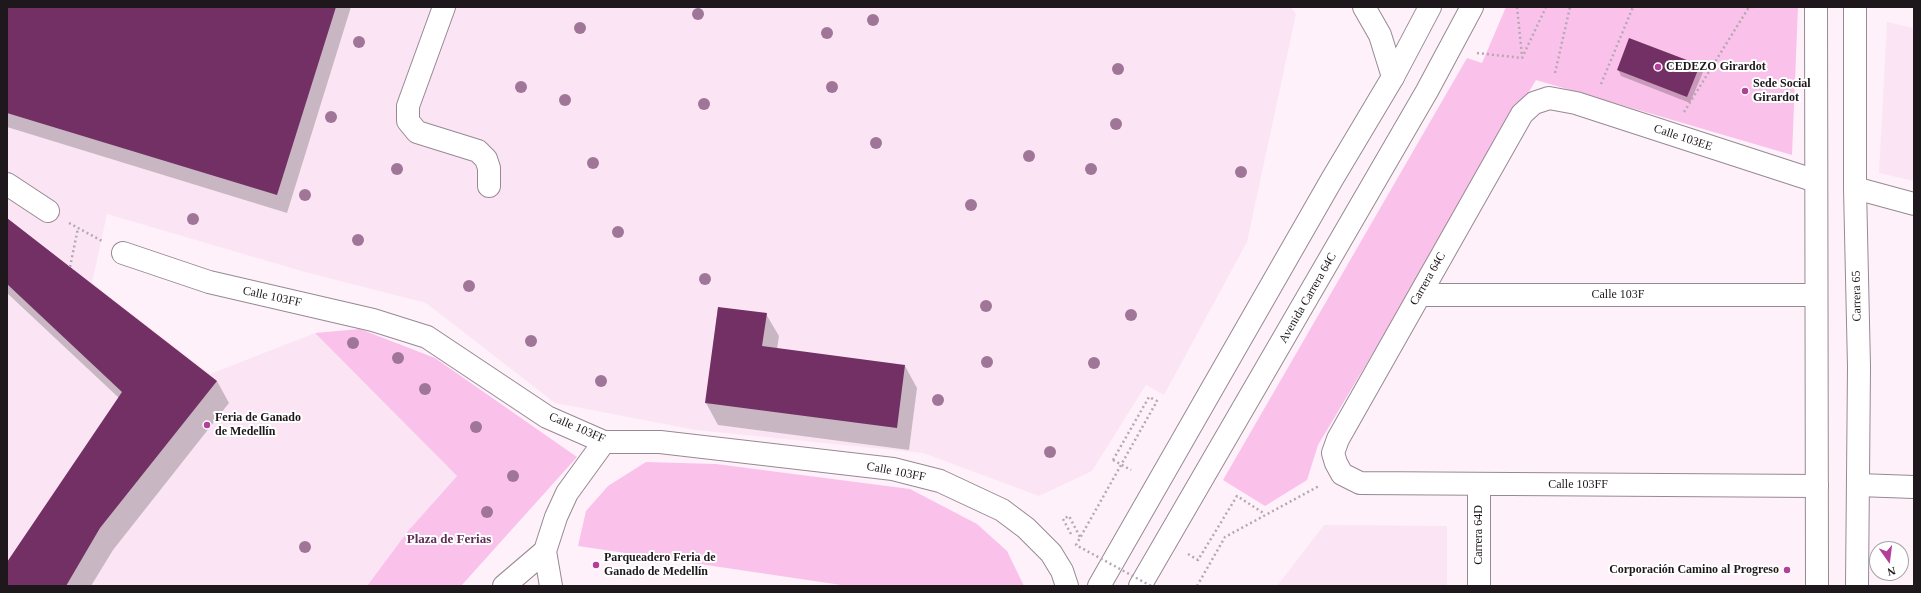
<!DOCTYPE html>
<html>
<head>
<meta charset="utf-8">
<style>
  body { margin:0 }
  #map { position:relative; width:1921px; height:593px; overflow:hidden; background:#fef1fa; font-family:Georgia,serif }
  canvas { display:block }
  .frame { position:absolute; inset:0; border:8px solid #1e181c; pointer-events:none }
  .north { position:absolute; left:1869px; top:541px; width:40px; height:40px; box-sizing:border-box; background:#fff; border:1px solid #a5a3a4; border-radius:50%; rotate:166deg; font-size:11px; font-weight:700; line-height:16px; text-align:center; color:#1e181c }
  .north::after { content:''; display:block; margin:auto; width:14px; height:18px; background:#b2409b; clip-path:polygon(50% 0,100% 100%,50% 72%,0 100%) }
</style>
</head>
<body>
<div id="map">
<canvas width="1921" height="593"></canvas>
<div class="frame"></div>
<div class="north">N</div>
</div>
<script>
const c = document.querySelector('canvas').getContext('2d');
c.lineJoin = 'round';
function fill(path, color) { c.fillStyle = color; c.fill(path, 'evenodd'); }
const shape = rows => new Path2D(rows.map(r => 'M' + r).join(''));
function strokePath(path, color, width, dash) { c.strokeStyle = color; c.lineWidth = width; c.lineCap = dash ? 'butt' : 'round'; c.setLineDash(dash || []); c.stroke(path); }
function drawText(font, color, halo, rows, align = 'center') {
  c.font = font + ' Georgia,serif'; c.lineWidth = 4; c.setLineDash([]); c.textBaseline = 'middle'; c.strokeStyle = halo; c.fillStyle = color; for (const [text, x, y, turn = 0] of rows) {
    c.save(); c.translate(x, y); c.rotate((+turn || 0) * Math.PI / 180); c.textAlign = isNaN(turn) ? turn : align; if (halo) c.strokeText(text, 0, 0); c.fillText(text, 0, 0); c.restore();
  }
}
const built = shape([
  [7,7,1291,7,1296,14,1247,242,1164,395,1146,385,1092,471,1039,496,923,453,696,430,555,403,426,303,305,272,107,214,92,283,210,374,315,333,457,476,408,531,367,586,7,586],
  [1887,22,1914,28,1914,181,1879,173],
  [1324,525,1447,526,1447,586,1277,586]
]);
const green = shape([
  [1506,7,1798,7,1792,155,1536,80,1318,445,1307,480,1265,506,1223,480,1467,58,1482,63],
  [360,329,435,358,577,457,461,586,367,586,408,531,457,476,315,333],
  [646,462,716,464,910,489,977,524,1007,551,1024,586,848,586,578,546,586,511,608,486]
]);
const shadow = shape([
  [7,7,351,7,287,213,7,127],
  [1699,66,1703,72,1690,103,1621,76,1618,69],
  [7,219,217,381,229,403,113,550,91,586,7,586,7,564,119,398,7,293],
  [718,308,766,314,779,336,777,349,905,366,917,388,909,450,718,425,706,403]
]);
const building = shape([
  [7,7,336,7,277,195,7,113],
  [1629,38,1700,65,1687,97,1617,70],
  [7,218,217,381,100,528,66,586,7,586,7,562,122,392,7,284],
  [718,307,767,313,762,346,905,365,897,428,705,403]
]);
const path = shape([
  [1517,7,1522,56],
  [1748,7,1754,7],
  [1477,53,1522,58,1546,7],
  [1555,73,1570,7],
  [1601,84,1633,7],
  [1684,112,1749,7],
  [69,223,102,241],
  [70,267,78,228],
  [1113,460,1131,470],
  [1071,534,1063,519,1069,516,1080,537],
  [1188,554,1198,560,1237,496,1265,514],
  [1197,586,1225,537,1319,486]
]);
const minor = shape([
  [444,7,408,106,408,121,417,132,478,151,486,159,489,168,489,186],
  [1364,7,1380,35,1393,77],
  [1816,181,1576,103,1549,98,1534,103,1522,114,1338,439,1333,453,1336,463,1342,474,1360,483,1817,486],
  [7,184,48,211],
  [1855,188,1914,204],
  [123,253,209,282,373,320,427,337,547,417,604,442,660,442,893,469,940,481,1002,510,1026,528,1051,553,1062,571,1067,586],
  [1420,295,1816,295],
  [1479,484,1479,586],
  [1858,485,1914,487],
  [504,586,545,551],
  [551,586,545,551,556,517,567,493,604,442]
]);
const major = shape([
  [1816,7,1817,586],
  [1855,7,1855,188,1859,367,1857,586],
  [1099,586,1331,181,1393,77,1430,7],
  [1140,586,1427,91,1472,7]
]);
const pathBridge = shape([
  [1113,460,1149,397,1157,401,1076,545,1151,586]
]);
const trees = [
  [698,14],
  [873,20],
  [580,28],
  [827,33],
  [359,42],
  [1118,69],
  [521,87],
  [832,87],
  [565,100],
  [704,104],
  [331,117],
  [1116,124],
  [876,143],
  [1029,156],
  [593,163],
  [397,169],
  [1091,169],
  [1241,172],
  [305,195],
  [971,205],
  [193,219],
  [618,232],
  [358,240],
  [705,279],
  [469,286],
  [986,306],
  [1131,315],
  [531,341],
  [353,343],
  [398,358],
  [987,362],
  [1094,363],
  [601,381],
  [425,389],
  [938,400],
  [476,427],
  [1050,452],
  [513,476],
  [487,512],
  [305,547]
];
const markers = [
  [1658,67,4,"#b2409b"],
  [1745,91,4,"#b2409b"],
  [207,425,4,"#b2409b"],
  [596,565,4,"#b2409b"],
  [1787,570,4,"#b2409b"]
];
const poiNames = [
  ["CEDEZO Girardot",1666,67],
  ["Sede Social",1753,84],
  ["Girardot",1753,98],
  ["Feria de Ganado",215,418],
  ["de Medellín",215,432],
  ["Parqueadero Feria de",604,558],
  ["Ganado de Medellín",604,572],
  ["Corporación Camino al Progreso",1779,570,"right"]
];
const streetNames = [
  ["Calle 103EE",1683,138,18],
  ["Carrera 64C",1428,279,-60],
  ["Calle 103F",1618,295],
  ["Carrera 65",1857,296,-91],
  ["Calle 103FF",272,297,12],
  ["Avenida Carrera 64C",1308,298,-60],
  ["Calle 103FF",577,428,23],
  ["Calle 103FF",896,472,11],
  ["Calle 103FF",1578,485],
  ["Carrera 64D",1479,535,-90]
];
const neighbourhoodNames = [
  ["Plaza de Ferias",449,540]
];
fill(built, '#fbe5f4');
fill(green, '#fac2ea');
fill(shadow, '#0003');
fill(building, '#733064');
strokePath(minor, '#978993', 24);
strokePath(major, '#978993', 24);
strokePath(path, '#b4a9b1', 2.5, [2, 3]);
strokePath(minor, '#fff', 22);
strokePath(major, '#fff', 22);
strokePath(pathBridge, '#b4a9b1', 2.5, [2, 3]);
c.fillStyle = '#a07698';
for (const [x, y] of trees) { c.beginPath(); c.arc(x, y, 6, 0, 2 * Math.PI); c.fill(); }
for (const [x, y, r, color] of markers) { const dot = new Path2D(); dot.arc(x, y, r, 0, 2 * Math.PI); c.fillStyle = color; c.fill(dot); strokePath(dot, '#fff', 1.5); }
drawText('bold 12px', '#1e181c', '#fff', poiNames, 'left');
drawText('12px', '#1e181c', '#fff', streetNames);
drawText('bold 13px', '#632b57', '#fff', neighbourhoodNames);
</script>
</body>
</html>
